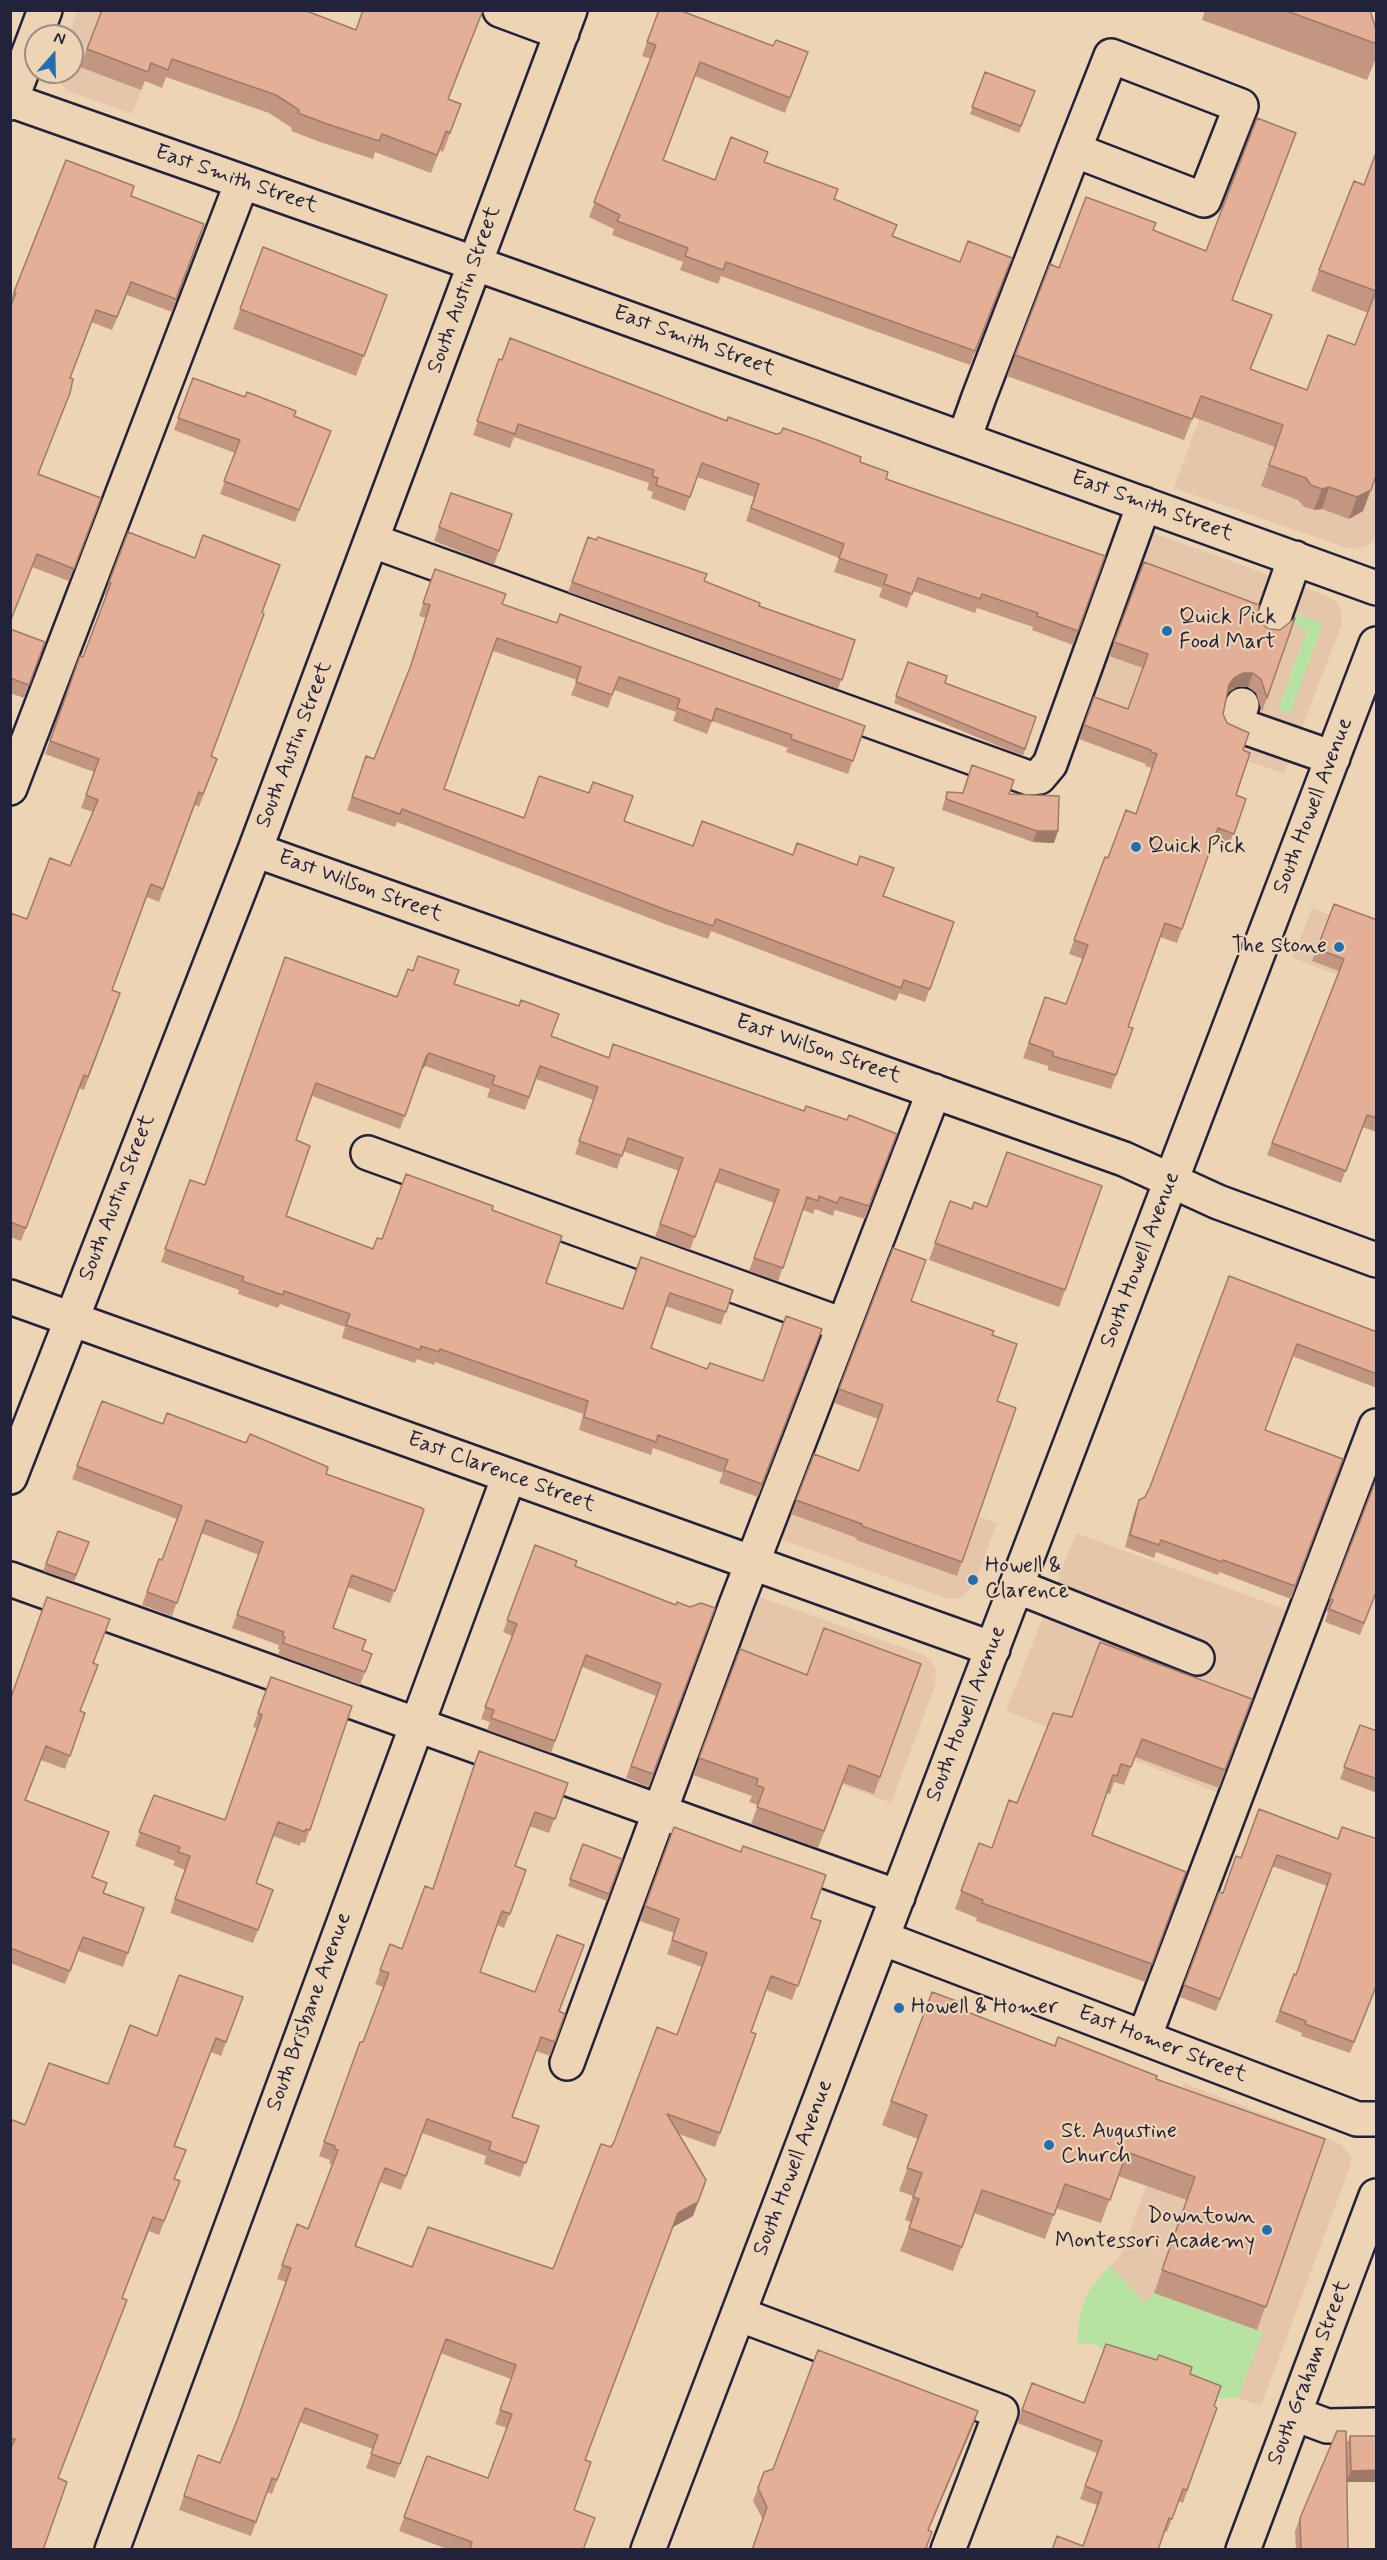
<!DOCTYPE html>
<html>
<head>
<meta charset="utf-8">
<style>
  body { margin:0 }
  #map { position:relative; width:1387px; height:2560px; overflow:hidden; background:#edd4b5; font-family:Mynerve,sans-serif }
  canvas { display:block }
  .frame { position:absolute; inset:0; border:12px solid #22223b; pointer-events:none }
  .north { position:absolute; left:24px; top:24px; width:60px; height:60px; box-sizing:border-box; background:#edd4b5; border:2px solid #9c8d84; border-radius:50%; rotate:20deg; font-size:16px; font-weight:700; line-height:24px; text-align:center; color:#22223b }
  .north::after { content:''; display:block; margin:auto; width:21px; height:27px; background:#1f6fb2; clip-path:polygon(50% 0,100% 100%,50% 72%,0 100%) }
</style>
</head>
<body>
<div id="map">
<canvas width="1387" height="2560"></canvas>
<div class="frame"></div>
<div class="north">N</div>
</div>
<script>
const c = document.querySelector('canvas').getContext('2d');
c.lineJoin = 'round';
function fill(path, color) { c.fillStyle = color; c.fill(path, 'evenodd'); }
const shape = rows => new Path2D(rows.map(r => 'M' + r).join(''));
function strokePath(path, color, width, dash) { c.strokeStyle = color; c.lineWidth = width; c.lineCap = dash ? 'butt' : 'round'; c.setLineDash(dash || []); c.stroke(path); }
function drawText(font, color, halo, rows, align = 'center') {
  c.font = font + ' Mynerve,sans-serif'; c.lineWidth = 4.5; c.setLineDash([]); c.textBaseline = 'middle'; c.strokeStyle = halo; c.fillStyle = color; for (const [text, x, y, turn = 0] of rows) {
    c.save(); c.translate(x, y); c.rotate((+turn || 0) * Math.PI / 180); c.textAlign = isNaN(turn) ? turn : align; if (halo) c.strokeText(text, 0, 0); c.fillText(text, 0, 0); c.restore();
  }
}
const built = shape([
  [78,11,172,11,132,114,68,91,61,85,58,72,72,72,72,36,68,36],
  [1214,378,1376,437,1376,533,1371,544,1356,549,1347,548,1174,488],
  [1148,531,1325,595,1335,601,1340,608,1342,624,1284,774,1086,701],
  [1312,908,1376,933,1376,989,1293,958],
  [804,1454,997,1523,974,1585,960,1598,949,1599,774,1537],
  [1076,1533,1293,1612,1224,1795,1006,1711],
  [748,1593,924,1655,932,1662,936,1670,935,1686,891,1803,697,1731],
  [1184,2083,1341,2144,1351,2157,1351,2164,1261,2406,1238,2398,1217,2398,1117,2360,1095,2344,1077,2343,1080,2314,1089,2291,1121,2254]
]);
const green = shape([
  [1298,614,1323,623,1290,714,1280,710,1279,707,1307,630,1294,625],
  [1110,2265,1145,2303,1154,2293,1263,2332,1238,2398,1217,2398,1117,2360,1095,2344,1077,2343,1080,2314,1089,2291]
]);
const minor = shape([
  [500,10,562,33],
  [10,100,513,277,1376,588],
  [10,103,45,10],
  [964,439,979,397,1074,150,1111,56,1241,106,1204,200,1074,150],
  [373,541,1029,778,1039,777,1050,764,1144,504],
  [1271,626,1295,558],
  [1242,705,1236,724,1333,758],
  [10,788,242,182],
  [255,850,1124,1159,1218,1202,1376,1260],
  [368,1153,843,1325],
  [10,1297,993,1649],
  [10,1477,255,850,570,10],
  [10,1579,898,1897],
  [1016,1586,1197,1658],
  [882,1938,1357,2119,1376,2119],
  [1144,2038,1376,1426],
  [567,2063,736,1605,934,1091],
  [738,2314,1001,2412,948,2550],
  [1295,2414,1327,2426,1376,2425],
  [112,2550,509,1476],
  [648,2550,1376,644],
  [1243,2550,1376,2196]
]);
const wall = shape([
  [102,10,449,100,461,104,443,152,440,150,431,173,375,152,373,159,320,142,291,131,292,128,269,113,166,77,162,88,145,81,141,90,80,67],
  [1205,10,1370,10,1377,33,1377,55,1367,80,1202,20],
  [647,42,773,46,808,52,785,113,695,76,663,161,715,180,764,163,834,199,892,236,960,262,1012,258,970,365,721,276,718,284,680,270,683,262,612,235,614,229,589,217,651,59,642,56],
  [985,72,1035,91,1019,133,970,114],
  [1377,150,1377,474,1363,511,1349,519,1322,509,1314,510,1304,507,1298,500,1261,486,1275,447,1193,417,1184,440,1007,376,1015,355,1059,268,1153,230,1232,300,1264,336,1251,369,1307,390,1355,345,1368,313,1311,291,1319,270,1364,185],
  [66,160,131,196,204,224,172,312,127,295,112,330,91,322,70,378,39,474,101,498,69,581,32,567,11,305,10,305,10,301],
  [263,247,387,295,356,376,233,329],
  [499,359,727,421,860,462,886,479,1105,556,1073,645,1032,630,1033,627,977,608,975,613,913,591,907,608,879,597,882,588,834,572,839,558,746,521,754,497,697,477,685,511,651,498,653,492,647,490,649,483,514,437,510,448,473,435],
  [193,378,331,431,295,522,220,494,235,453,174,430],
  [451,493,512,514,494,565,434,541],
  [128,532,262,613,211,756,217,759,199,807,195,805,159,902,147,897,112,990,116,1006,84,1090,79,1088,21,1241,10,1237,10,913,27,919,70,866,93,812,81,808,94,772,45,754,80,656,83,657,106,596,104,595],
  [588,537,704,581,759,606,855,640,838,689,568,592],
  [1144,562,1258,616,1262,624,1269,629,1280,630,1295,618,1262,712,1256,693,1248,687,1237,687,1229,692,1227,694,1223,714,1243,750,1236,795,1246,799,1228,848,1213,843,1177,943,1160,937,1128,1027,1133,1028,1111,1089,1048,1070,1048,1066,1023,1058,1045,997,1066,1004,1083,959,1069,954,1105,857,1108,858,1136,814,1152,768,1145,766,1146,764,1079,739,1094,697,1128,709,1143,668,1109,656],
  [435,569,502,604,865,726,848,774,786,752,788,748,712,721,707,734,673,721,676,712,614,690,608,708,571,695,577,680,493,651,444,789,524,818,624,821,693,846,883,896,954,922,925,1002,899,993,896,1001,711,931,708,939,665,924,397,822,395,827,347,810,366,756,374,759,408,673,426,618,419,616],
  [10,629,45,642,24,698,10,693],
  [908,662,945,683,1036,717,1023,756,894,703],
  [947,792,1009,794,1054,843,1033,842,942,810],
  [1334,904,1377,920,1377,1132,1362,1127,1341,1183,1267,1155,1339,971,1312,961],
  [454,984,551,1036,608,1057,804,1111,847,1120,897,1134,865,1219,835,1210,833,1216,815,1209,813,1214,803,1210,778,1281,749,1271,774,1203,715,1182,690,1250,655,1237,679,1171,623,1151,617,1169,575,1154,594,1100,536,1079,525,1110,487,1097,490,1089,425,1066,421,1070,400,1129,312,1096,296,1140,286,1216,373,1249,382,1239,492,1210,546,1283,623,1309,641,1257,733,1290,721,1325,665,1306,651,1348,707,1369,763,1381,822,1329,758,1497,719,1483,723,1473,653,1448,651,1455,579,1430,583,1414,435,1362,434,1365,417,1359,415,1363,342,1338,345,1327,280,1304,278,1308,238,1294,239,1290,161,1262,190,1180,205,1185,397,997],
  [1102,1186,1059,1307,929,1260,950,1201,972,1209,987,1207],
  [893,1248,911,1301,992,1335,997,1401,1016,1408,957,1576,856,1540,857,1538,791,1514,814,1454,859,1471,878,1419,834,1403],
  [1229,1276,1377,1332,1377,1388,1292,1356,1265,1430,1343,1459,1291,1599,1219,1572,1218,1575,1156,1552,1154,1558,1125,1547,1134,1513,1139,1500,1145,1497,1150,1487],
  [102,1401,163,1424,326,1474,424,1510,390,1603,347,1587,333,1628,362,1650,372,1654,360,1685,278,1655,280,1650,278,1649,279,1645,232,1628,259,1555,201,1533,172,1616,142,1605,159,1559,162,1560,177,1519,72,1479],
  [1377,1477,1377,1590,1360,1635,1325,1622,1328,1612,1326,1611],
  [58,1531,89,1542,74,1582,43,1571],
  [535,1545,575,1566,676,1605,690,1607,715,1608,649,1787,626,1778,656,1696,582,1667,551,1753,487,1730,490,1722,481,1719,512,1636,503,1632],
  [740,1649,807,1675,921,1664,874,1794,843,1783,818,1848,751,1824,758,1805,749,1802,752,1796,693,1775],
  [93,1663,80,1711,85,1713,65,1769,41,1760,26,1800,92,1877,104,1893,144,1908,123,1967,78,1951,65,1984,10,1963,10,1700],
  [271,1677,352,1706,305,1843,301,1842,300,1846,273,1836,256,1883,273,1890,253,1943,170,1913,185,1870,173,1865,175,1861,135,1846,154,1795,225,1820,257,1728,253,1727],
  [1252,1699,1219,1788,1135,1757,1124,1785,1114,1782,1110,1794,1107,1793,1092,1835,1186,1872,1145,1982,976,1921,977,1918,955,1909,979,1843,992,1848,1017,1803,1072,1717],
  [1360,1725,1377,1731,1377,1793,1340,1779],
  [568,1783,549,1833,529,1826,515,1866,526,1870,504,1928,497,1925,480,1972,565,2014,550,2056,536,2051,512,2117,539,2126,520,2177,484,2164,486,2156,422,2133,401,2190,380,2182,356,2246,412,2267,553,2269,611,2147,677,2035,702,1967,667,1954,674,1933,640,1921,674,1827,811,1918,821,1921,792,2000,766,1990,751,2032,756,2034,715,2147,679,2134,706,2180,693,2216,673,2227,585,2460,574,2510,583,2550,450,2550,399,2531,427,2456,488,2478,507,2428,495,2424,511,2379,440,2353,395,2478,366,2468,373,2449,299,2422,272,2494,267,2492,251,2536,179,2510,198,2455,220,2463,237,2421,286,2282,277,2279,297,2224,308,2229,332,2165,329,2163,330,2160,319,2156,360,2042,363,2042,383,1987,375,1984,390,1944,402,1949,432,1889],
  [1338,1839,1377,1985,1350,2053,1301,2036,1302,2033,1275,2022,1294,1974,1296,1975,1327,1886,1272,1866,1216,2011,1180,1997,1219,1892,1223,1893,1241,1858],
  [583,1844,622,1859,607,1901,568,1886],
  [243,1997,221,2056,211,2052,175,2146,175,2179,180,2181,159,2235,149,2231,122,2298,58,2478,10,2550,10,2119,25,2125,108,2084,157,2036],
  [957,2008,1055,2046,1156,2079,1325,2139,1257,2330,1154,2293,1187,2200,1118,2176,1101,2223,1056,2208,1045,2239,974,2213,953,2271,900,2251,911,2222,905,2220,913,2196,899,2191,918,2139,882,2125,891,2101],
  [1190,2374,1214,2406,1217,2408,1183,2503,1178,2501,1167,2532,1164,2530,1083,2546,1097,2505,1080,2499,1097,2453,1017,2423,1032,2383,1084,2403],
  [978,2411,928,2531,926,2548,763,2520,753,2501,764,2472],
  [1350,2436,1377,2436,1347,2482,1348,2550,1296,2550,1295,2531,1300,2518,1346,2446]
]);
const shadedWall = shape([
  [1377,473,1363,511,1349,519,1357,497],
  [1329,487,1322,509,1314,510,1322,489],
  [1243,673,1253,673,1248,687,1237,687,1229,692,1224,699,1229,685,1234,678],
  [1037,831,1058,831,1054,843,1033,842],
  [429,1053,425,1066,421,1070,426,1057],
  [698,2202,693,2216,673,2227,678,2213],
  [978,2411,974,2424,923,2543,928,2530],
  [1377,2470,1377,2482,1346,2482,1351,2471]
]);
const building = shape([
  [102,10,304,10,356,30,363,10,483,10,448,99,461,104,450,133,446,131,437,155,382,134,379,141,327,124,298,113,299,110,276,95,172,59,168,70,151,63,148,72,87,49,102,10],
  [659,10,679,10,773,46,776,40,808,52,790,98,700,62,663,160,715,180,731,137,768,152,764,162,838,189,834,199,897,225,892,236,960,262,968,241,1012,258,975,351,726,262,723,270,685,256,688,248,617,221,620,215,594,202,656,45,647,42,659,10],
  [1284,10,1370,10,1377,33,1377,44,1284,10],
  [985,72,1035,91,1021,126,972,107,985,72],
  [1257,118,1296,133,1232,300,1272,315,1250,369,1307,390,1328,335,1355,345,1376,291,1319,270,1354,181,1364,185,1377,150,1377,473,1371,490,1357,497,1329,487,1322,489,1311,485,1306,478,1269,465,1283,425,1201,396,1192,419,1015,355,1050,264,1059,268,1086,197,1156,223,1153,230,1206,251,1257,118],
  [66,160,134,186,131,196,204,224,176,299,131,282,117,317,96,310,70,378,73,379,70,393,38,474,101,498,74,569,37,554,10,622,10,308,16,293,14,292,66,160],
  [263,247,387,295,364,356,240,309,263,247],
  [510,338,727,421,728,417,776,434,781,433,783,428,817,440,861,457,860,462,888,472,886,479,1105,556,1078,631,1037,616,1038,613,982,594,980,599,918,578,912,594,884,584,887,575,839,558,844,544,751,508,759,484,702,463,690,497,656,485,658,478,652,476,654,470,518,424,515,434,477,421,499,359,502,360,510,338],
  [193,378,245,397,247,392,296,411,294,416,331,431,299,510,224,481,240,440,178,418,193,378],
  [451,493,512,514,499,551,439,527,451,493],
  [128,532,195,558,203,535,280,565,262,612,264,614,211,756,217,759,203,794,199,792,163,889,151,884,112,990,120,993,88,1077,84,1075,26,1228,10,1222,10,913,27,919,50,858,70,866,98,800,86,795,99,759,50,741,80,656,83,657,111,583,109,582,128,532],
  [588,537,596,540,598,537,707,574,704,581,760,603,759,606,855,640,842,680,572,582,588,537],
  [1144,562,1259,605,1258,616,1262,624,1269,629,1280,630,1295,618,1267,698,1261,679,1253,673,1243,673,1234,678,1229,685,1223,714,1227,723,1249,733,1243,750,1250,753,1236,795,1246,799,1234,834,1218,828,1182,929,1165,923,1128,1027,1133,1028,1116,1075,1053,1056,1053,1052,1029,1043,1045,997,1066,1004,1088,945,1074,940,1105,857,1108,858,1126,810,1136,814,1157,754,1151,752,1151,750,1084,725,1094,697,1128,709,1148,654,1114,642,1144,562],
  [435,569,506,594,502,604,557,623,560,614,865,726,853,761,791,739,792,735,716,708,712,721,677,708,680,699,619,677,612,695,576,682,581,667,497,638,444,789,524,818,539,776,589,793,593,782,633,796,624,821,693,846,702,821,793,855,797,843,857,865,860,856,894,868,883,896,954,922,930,989,904,980,901,988,716,919,713,926,669,911,402,809,400,814,352,797,366,756,374,759,411,665,430,605,423,603,435,569],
  [10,629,45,642,29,685,10,678,10,629],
  [908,662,947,676,945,683,1036,717,1025,749,896,696,908,662],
  [972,765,1014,780,1009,794,1059,796,1058,831,1037,831,946,799,947,792,963,793,972,765],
  [1334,904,1377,920,1377,1118,1367,1115,1346,1171,1272,1143,1344,959,1317,949,1334,904],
  [418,956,459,970,454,984,519,1006,521,1000,559,1014,551,1036,609,1058,613,1044,804,1111,806,1106,847,1120,849,1115,897,1134,869,1206,840,1197,837,1203,819,1196,818,1201,807,1197,783,1268,754,1258,779,1190,720,1169,695,1237,660,1224,683,1158,628,1138,622,1156,579,1141,598,1087,540,1066,529,1097,492,1084,495,1076,429,1053,426,1057,405,1116,316,1083,296,1140,310,1146,286,1216,373,1249,377,1238,382,1239,406,1174,493,1206,492,1210,562,1236,546,1283,623,1309,641,1257,733,1290,726,1312,670,1293,651,1348,707,1369,710,1363,763,1381,786,1316,822,1329,762,1484,724,1470,728,1460,658,1435,656,1442,584,1417,588,1401,440,1349,439,1352,421,1346,420,1350,346,1325,350,1314,284,1291,283,1295,242,1281,244,1277,165,1249,190,1180,205,1185,285,957,397,997,408,969,413,971,418,956],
  [1007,1152,1102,1186,1065,1290,935,1243,950,1201,972,1209,974,1202,987,1207,1007,1152],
  [893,1248,926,1260,911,1301,994,1331,992,1335,1017,1344,997,1401,1016,1408,962,1562,862,1526,862,1524,796,1500,814,1454,859,1471,883,1405,839,1389,893,1248],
  [1229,1276,1377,1332,1377,1374,1297,1344,1265,1430,1343,1459,1295,1586,1223,1560,1222,1562,1161,1540,1159,1545,1130,1535,1139,1500,1145,1497,1150,1487,1229,1276],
  [102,1401,163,1424,167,1413,246,1443,250,1434,328,1467,326,1474,422,1508,424,1510,395,1591,352,1575,333,1628,366,1640,362,1650,372,1654,365,1672,283,1643,285,1637,282,1636,284,1632,237,1615,263,1542,206,1520,177,1603,147,1592,159,1559,162,1560,182,1506,77,1466,102,1401],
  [1377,1477,1377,1590,1364,1623,1329,1609,1333,1600,1330,1599,1377,1477],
  [58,1531,89,1542,76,1575,46,1564,58,1531],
  [535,1545,577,1561,575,1566,676,1605,677,1602,690,1607,701,1603,715,1608,653,1774,631,1766,661,1684,586,1655,555,1741,491,1718,494,1710,485,1707,517,1624,507,1620,535,1545],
  [47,1597,110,1619,93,1663,98,1665,80,1711,85,1713,70,1756,46,1746,25,1800,109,1832,92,1877,107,1883,103,1893,144,1908,128,1953,83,1937,70,1971,10,1948,10,1700,47,1597],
  [824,1628,921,1664,880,1777,849,1765,824,1831,757,1807,764,1788,756,1785,758,1779,699,1758,740,1649,807,1675,824,1628],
  [1100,1642,1252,1699,1225,1770,1142,1739,1131,1767,1121,1764,1117,1776,1113,1775,1092,1835,1186,1872,1152,1964,982,1903,983,1900,961,1891,979,1843,992,1848,1009,1800,1017,1803,1053,1713,1072,1717,1100,1642],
  [271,1677,352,1706,310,1830,306,1829,305,1832,278,1822,256,1883,273,1890,258,1930,175,1899,190,1856,178,1852,180,1847,139,1832,154,1795,225,1820,262,1715,258,1713,271,1677],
  [1360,1725,1377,1731,1377,1779,1344,1767,1360,1725],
  [479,1751,568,1783,555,1819,535,1812,515,1866,526,1870,510,1914,502,1911,480,1972,535,1992,557,1935,584,1945,559,2011,565,2014,555,2042,541,2037,512,2117,539,2126,526,2163,489,2150,491,2142,427,2119,406,2176,385,2168,355,2246,412,2267,428,2227,553,2269,601,2144,611,2147,614,2142,657,2027,677,2035,707,1953,672,1940,679,1919,645,1906,674,1827,741,1852,743,1846,826,1875,811,1918,821,1921,798,1986,771,1976,751,2032,756,2034,720,2133,667,2114,706,2180,698,2202,678,2213,585,2460,591,2462,574,2510,595,2518,583,2550,470,2550,472,2542,404,2517,427,2456,488,2478,512,2414,500,2410,516,2365,446,2339,400,2464,371,2454,378,2435,305,2408,277,2480,272,2478,256,2522,184,2496,198,2455,220,2463,238,2418,291,2268,282,2265,297,2224,308,2229,338,2150,334,2149,335,2146,324,2142,360,2042,363,2042,389,1973,380,1970,390,1944,402,1949,425,1886,433,1889,479,1751],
  [1259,1809,1338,1839,1342,1827,1377,1839,1377,1984,1354,2042,1305,2024,1306,2021,1280,2011,1294,1974,1296,1975,1331,1874,1277,1855,1220,1999,1184,1985,1219,1892,1223,1893,1236,1856,1241,1858,1259,1809],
  [583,1844,622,1859,609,1894,570,1879,583,1844],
  [179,1975,243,1997,226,2042,216,2038,174,2146,186,2150,174,2179,180,2181,164,2221,153,2217,122,2298,127,2300,58,2478,67,2482,43,2550,10,2550,10,2450,15,2439,10,2438,10,2119,25,2125,49,2063,108,2084,130,2025,157,2036,179,1975],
  [932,1992,959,2002,957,2008,1055,2046,1058,2037,1157,2076,1156,2079,1325,2139,1266,2307,1162,2270,1195,2177,1127,2152,1110,2200,1065,2184,1054,2215,982,2190,962,2247,909,2228,919,2199,913,2197,922,2173,907,2168,927,2115,891,2101,932,1992],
  [1106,2344,1157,2360,1159,2355,1192,2367,1190,2374,1221,2386,1214,2406,1217,2408,1187,2490,1183,2489,1172,2519,1169,2518,1158,2550,1052,2550,1057,2536,1083,2546,1102,2493,1085,2486,1102,2441,1022,2410,1032,2383,1084,2403,1106,2344],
  [818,2350,978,2411,928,2530,932,2532,926,2548,930,2550,752,2550,767,2507,758,2488,764,2472,773,2469,818,2350],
  [1337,2431,1346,2431,1348,2550,1301,2550,1300,2518,1337,2431],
  [1350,2436,1377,2436,1377,2470,1351,2471,1350,2436]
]);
const markers = [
  [1167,631,6,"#1f6fb2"],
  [1136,847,6,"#1f6fb2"],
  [1339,947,6,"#1f6fb2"],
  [973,1580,6,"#1f6fb2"],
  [899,2008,6,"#1f6fb2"],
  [1049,2145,6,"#1f6fb2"],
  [1267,2230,6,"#1f6fb2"]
];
const streetNames = [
  ["East Smith Street",236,180,19],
  ["South Austin Street",465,290,-70],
  ["East Smith Street",694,342,20],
  ["East Smith Street",1152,507,20],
  ["South Austin Street",295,745,-69],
  ["South Howell Avenue",1314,806,-69],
  ["East Wilson Street",360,887,20],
  ["East Wilson Street",818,1050,19],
  ["South Austin Street",118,1198,-69],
  ["South Howell Avenue",1141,1260,-69],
  ["East Clarence Street",501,1473,20],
  ["South Howell Avenue",967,1714,-69],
  ["South Brisbane Avenue",310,2012,-70],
  ["East Homer Street",1162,2045,21],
  ["South Howell Avenue",794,2168,-69],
  ["South Graham Street",1310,2373,-69]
];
const poiNames = [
  ["Quick Pick",1179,618],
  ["Food Mart",1179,643],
  ["Quick Pick",1148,847],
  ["The Stone",1327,947,"right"],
  ["Howell &",985,1567],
  ["Clarence",985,1592],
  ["Howell & Homer",911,2008],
  ["St. Augustine",1061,2132],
  ["Church",1061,2157],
  ["Downtown",1255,2217,"right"],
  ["Montessori Academy",1255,2242,"right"]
];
fill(built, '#e6c6aa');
fill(green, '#b6e3a1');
strokePath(minor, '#22223b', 38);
strokePath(minor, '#edd4b5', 33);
fill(wall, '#c39681');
fill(shadedWall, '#9f7a69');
fill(building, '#e3af96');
strokePath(building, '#9f7a69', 1.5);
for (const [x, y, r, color] of markers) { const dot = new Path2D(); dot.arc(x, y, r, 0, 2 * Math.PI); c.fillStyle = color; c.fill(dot); strokePath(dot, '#edd4b5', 2); }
drawText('22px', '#22223b', '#edd4b5', streetNames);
drawText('22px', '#22223b', '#edd4b5', poiNames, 'left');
</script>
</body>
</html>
